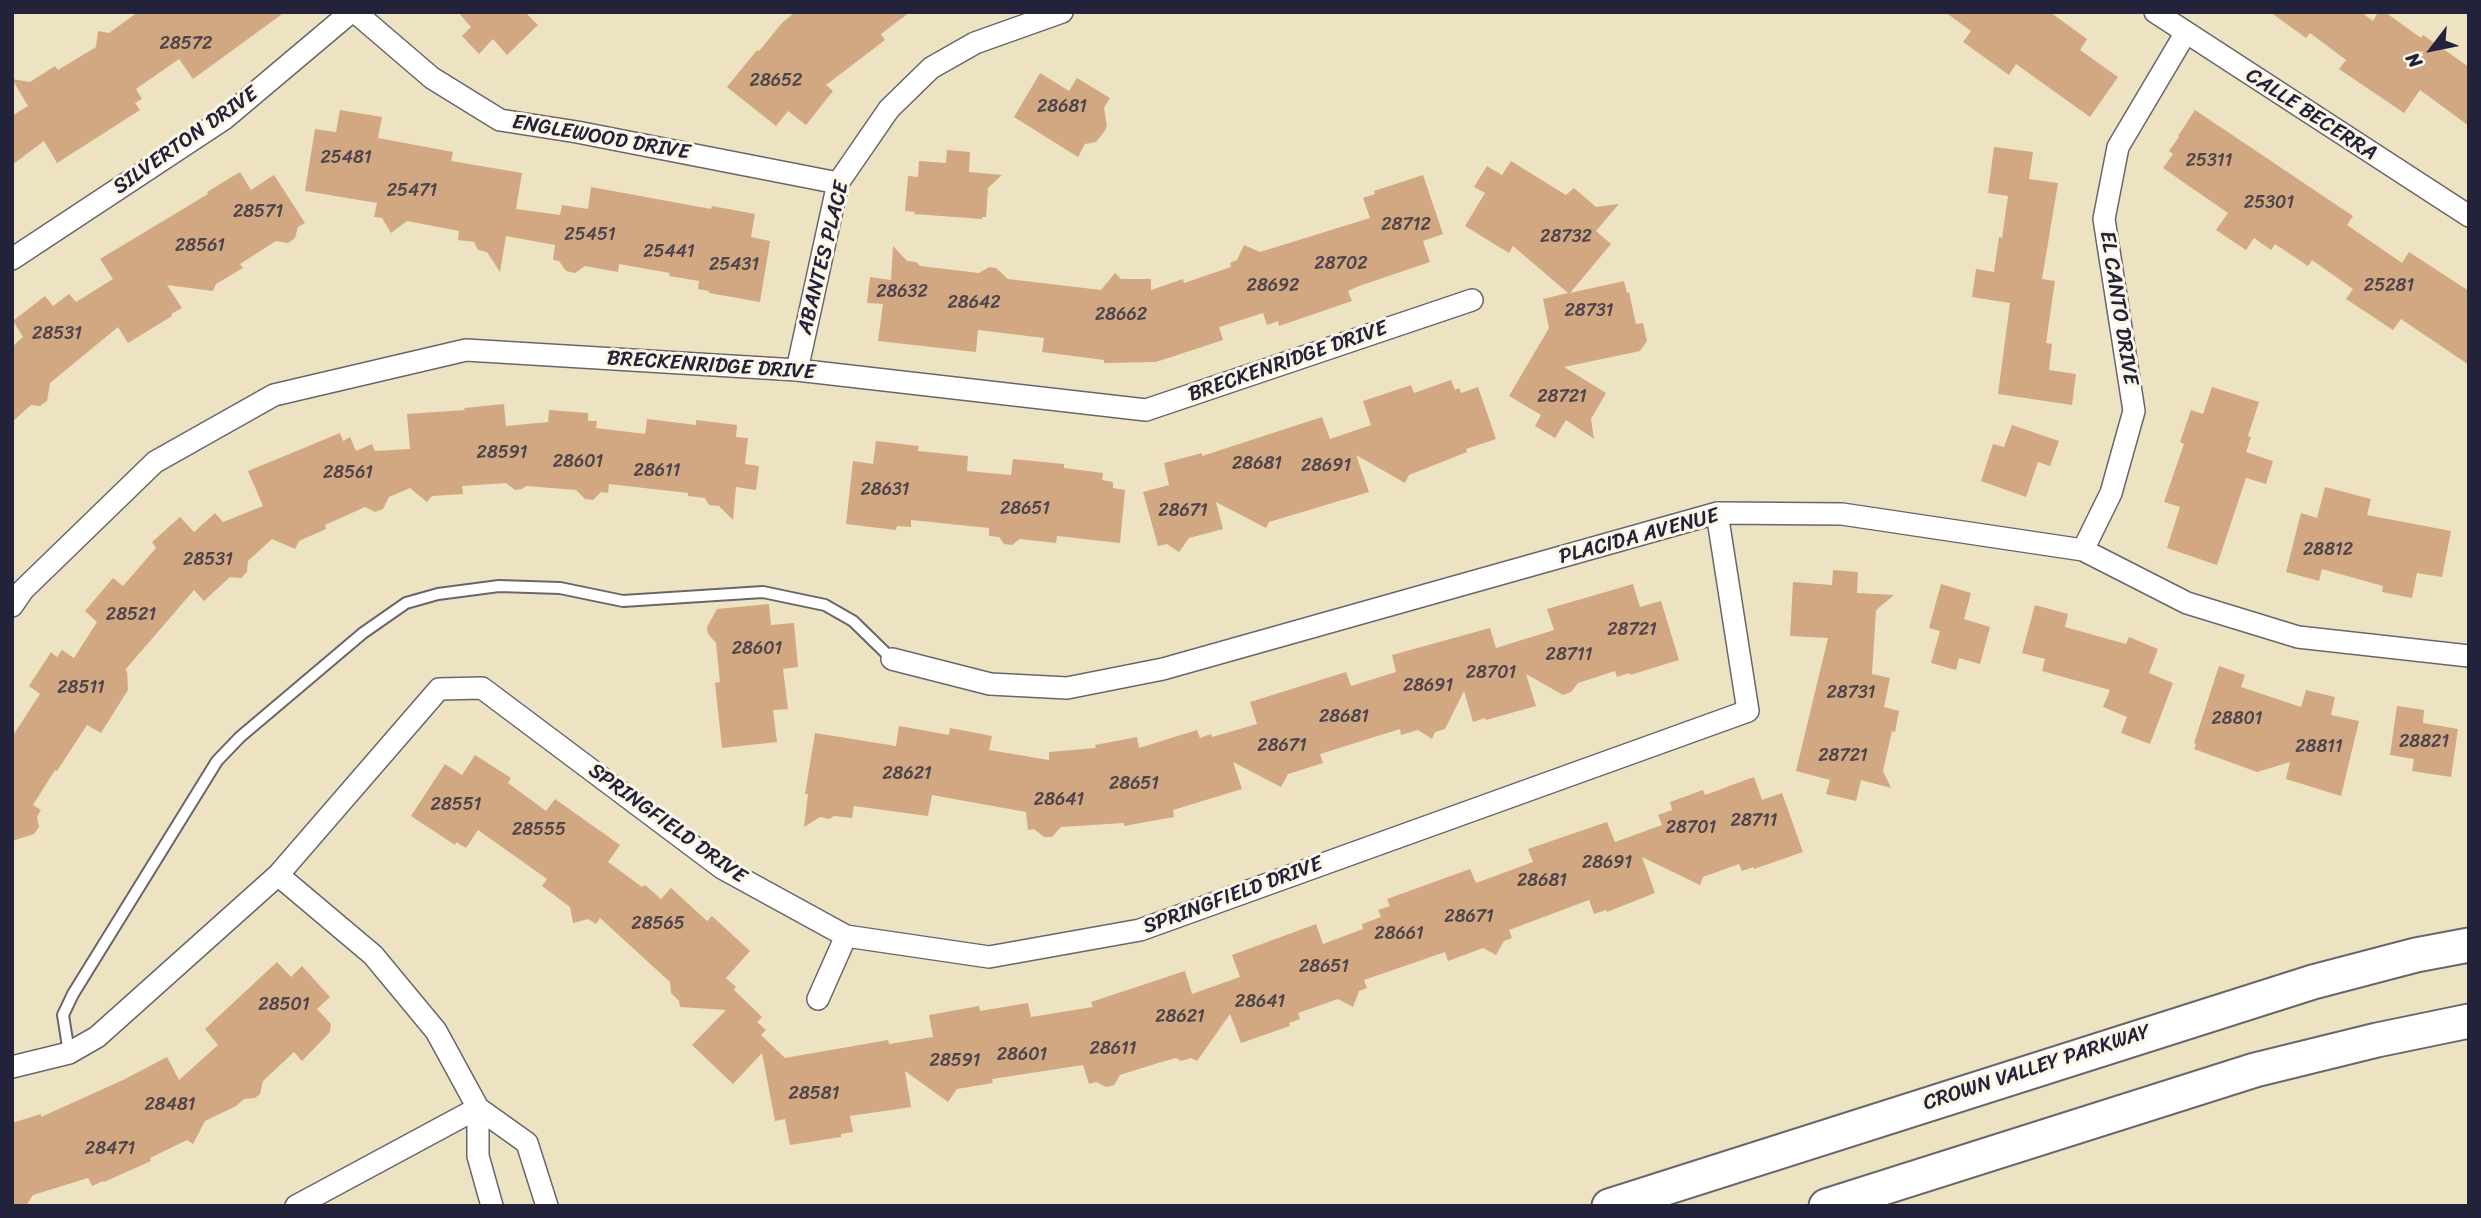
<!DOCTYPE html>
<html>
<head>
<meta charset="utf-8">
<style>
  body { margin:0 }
  #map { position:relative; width:2481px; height:1218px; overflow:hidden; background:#ede3c3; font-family:Sriracha,sans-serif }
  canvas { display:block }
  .frame { position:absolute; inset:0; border:14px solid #22223b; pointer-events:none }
  .north { position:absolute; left:2397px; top:14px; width:70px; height:70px; -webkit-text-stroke:5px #fcf5e5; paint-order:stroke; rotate:238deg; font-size:19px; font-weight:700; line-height:28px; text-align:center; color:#22223b }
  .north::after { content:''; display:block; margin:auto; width:24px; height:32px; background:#22223b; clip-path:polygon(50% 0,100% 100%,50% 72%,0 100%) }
</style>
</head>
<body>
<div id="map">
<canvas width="2481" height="1218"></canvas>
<div class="frame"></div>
<div class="north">N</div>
</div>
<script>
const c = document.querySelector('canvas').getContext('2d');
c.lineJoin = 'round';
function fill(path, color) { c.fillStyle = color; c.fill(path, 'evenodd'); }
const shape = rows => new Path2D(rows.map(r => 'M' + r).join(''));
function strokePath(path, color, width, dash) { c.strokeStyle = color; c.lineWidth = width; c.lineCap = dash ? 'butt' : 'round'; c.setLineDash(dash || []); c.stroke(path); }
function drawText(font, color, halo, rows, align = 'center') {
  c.font = font + ' Sriracha,sans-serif'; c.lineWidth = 6; c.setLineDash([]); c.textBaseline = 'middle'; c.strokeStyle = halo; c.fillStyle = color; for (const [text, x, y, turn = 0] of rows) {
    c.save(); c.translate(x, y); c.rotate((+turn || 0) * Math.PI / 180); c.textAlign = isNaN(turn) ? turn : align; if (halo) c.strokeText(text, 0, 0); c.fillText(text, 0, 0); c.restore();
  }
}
const building = shape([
  [138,12,285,12,193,79,179,59,136,89,142,99,135,103,140,110,57,163,44,141,12,165,12,116,28,106,12,79,30,82,55,66,58,70,96,47,98,31,109,33],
  [458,12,525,12,538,25,507,55,493,39,479,54,462,36,471,27],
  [795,12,910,12,881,34,885,40,826,85,833,91,806,125,788,111,776,126,727,87,757,50,759,51,782,23],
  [1945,12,2050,12,2087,39,2080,50,2118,77,2090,117,2016,64,2009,75,1963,42,1971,31],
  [2270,12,2361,12,2373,21,2378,12,2385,12,2421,38,2423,35,2469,67,2469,126,2420,90,2404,113,2339,69,2346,60,2310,33,2306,38],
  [1040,73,1069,91,1077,78,1110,98,1104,108,1107,126,1104,132,1096,142,1085,144,1078,157,1014,117],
  [340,110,382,117,378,138,453,152,451,161,522,173,516,209,560,215,562,205,588,209,591,187,711,209,712,206,755,214,751,237,770,241,760,302,709,293,709,291,698,289,699,281,669,276,670,273,619,264,618,272,585,266,575,273,566,271,559,261,553,260,555,245,506,236,500,272,487,252,478,250,474,242,458,240,459,231,407,221,391,233,382,218,374,217,377,203,305,191,315,129,336,132],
  [2195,110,2353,216,2347,225,2402,263,2409,252,2469,291,2469,365,2401,319,2393,330,2346,299,2353,289,2312,260,2308,266,2275,244,2271,250,2254,238,2246,250,2216,230,2228,213,2163,168,2173,154,2169,151,2179,137,2178,136],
  [1994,147,2033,152,2029,179,2058,183,2042,279,2055,281,2046,343,2052,344,2049,370,2076,374,2072,405,1998,394,2010,303,1972,297,1976,269,1994,272,1999,237,2002,238,2008,196,1988,193],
  [947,150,970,152,969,172,1002,175,988,188,986,217,982,217,982,219,914,214,915,212,905,211,908,176,918,177,919,161,946,163],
  [1511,161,1566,195,1574,188,1596,207,1619,204,1596,231,1611,244,1570,293,1624,281,1627,293,1629,292,1636,324,1643,323,1647,341,1640,351,1564,367,1606,393,1591,419,1594,439,1566,420,1555,438,1535,426,1541,415,1509,396,1549,328,1543,299,1568,293,1513,246,1509,253,1465,226,1485,193,1474,187,1487,166,1502,175],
  [240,172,251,190,274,175,305,223,298,227,295,238,288,243,276,241,240,264,243,268,216,284,213,291,167,285,182,308,171,314,172,316,128,343,118,327,50,383,47,401,40,406,31,405,12,422,12,347,23,337,13,321,45,296,53,306,69,294,76,302,113,279,100,259,208,194,207,192],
  [1423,175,1443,234,1423,241,1430,262,1359,286,1348,291,1352,301,1279,326,1278,321,1267,325,1263,313,1219,327,1223,340,1156,362,1104,363,1104,360,1042,352,1044,338,978,330,976,352,878,341,883,304,867,303,870,277,891,280,893,246,907,261,916,262,920,266,979,273,989,267,996,268,1008,279,1101,290,1115,273,1121,279,1151,279,1151,290,1183,279,1184,283,1231,267,1230,263,1237,260,1244,245,1260,252,1370,218,1363,198,1375,194,1374,191],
  [1451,380,1455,390,1459,388,1461,393,1478,387,1496,439,1466,449,1467,452,1409,475,1405,483,1356,455,1369,492,1269,522,1266,528,1216,502,1223,529,1189,538,1179,552,1167,544,1158,546,1143,492,1169,485,1164,463,1202,453,1202,456,1322,417,1330,439,1371,425,1363,401,1411,385,1414,393],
  [2212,387,2259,402,2248,436,2251,437,2246,452,2273,461,2266,484,2246,478,2217,565,2167,548,2180,507,2164,502,2184,444,2180,442,2191,410,2203,414],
  [504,404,506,426,548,422,549,410,588,413,588,421,597,421,596,428,645,434,647,419,696,425,696,420,737,425,736,437,748,438,745,464,759,466,756,490,736,487,733,520,719,506,709,505,705,498,688,496,688,493,609,484,608,493,601,492,593,500,585,499,576,490,526,486,522,489,515,490,506,483,462,486,463,494,432,496,427,502,410,488,389,497,383,509,375,512,365,507,325,525,326,529,299,541,295,549,272,539,248,561,247,572,241,578,230,577,204,601,194,590,125,670,127,671,128,690,101,733,87,725,57,771,55,770,33,805,41,810,37,817,39,827,34,834,12,841,12,737,40,694,29,686,51,652,57,657,62,650,74,658,97,622,85,611,113,578,123,586,156,548,152,542,180,517,194,532,215,513,223,522,263,506,248,471,340,433,343,441,350,437,356,451,372,444,375,451,410,449,407,414,465,410,464,408],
  [2012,425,2059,441,2050,466,2038,462,2026,497,1981,481,1993,444,2004,447],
  [876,441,919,446,918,451,968,456,967,471,1011,475,1013,459,1064,464,1064,468,1103,473,1102,480,1113,482,1113,488,1125,490,1120,543,1057,536,1056,543,1020,539,1012,545,1004,544,999,537,989,536,989,528,911,520,911,527,897,526,896,530,846,524,853,461,873,464],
  [2325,487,2371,499,2367,515,2451,531,2442,577,2417,573,2412,598,2382,592,2383,586,2322,569,2319,581,2286,572,2301,513,2317,518],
  [1833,570,1858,572,1857,593,1894,595,1876,610,1872,674,1890,678,1884,707,1899,711,1895,732,1892,731,1883,771,1891,788,1861,780,1856,801,1826,794,1830,780,1796,771,1828,638,1790,636,1793,582,1832,585],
  [1633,584,1640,607,1661,601,1679,660,1630,675,1629,673,1617,677,1615,671,1578,683,1571,692,1563,695,1526,674,1536,706,1486,720,1485,718,1473,722,1464,691,1445,729,1435,732,1432,739,1418,730,1401,735,1400,729,1320,754,1323,763,1288,774,1281,787,1233,762,1242,789,1173,810,1174,817,1124,826,1124,823,1061,827,1052,837,1044,837,1034,829,1028,830,1026,812,932,795,928,816,854,806,852,818,834,816,829,819,820,817,804,827,808,794,805,794,815,733,896,746,899,726,949,735,950,728,992,736,989,750,1049,760,1049,752,1096,748,1095,745,1137,737,1139,748,1197,730,1200,738,1211,734,1212,737,1257,724,1250,702,1346,672,1351,686,1396,672,1392,655,1490,628,1496,648,1554,630,1547,609],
  [1941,584,1971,593,1964,619,1990,627,1980,664,1959,658,1956,670,1931,663,1940,631,1929,628],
  [769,604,771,625,794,623,798,667,783,669,788,709,773,710,777,742,722,748,715,683,720,682,716,643,708,634,707,627,717,609],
  [2035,605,2068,614,2065,627,2126,644,2129,637,2158,649,2149,673,2173,683,2150,744,2121,733,2127,717,2103,707,2110,690,2042,671,2045,659,2022,653],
  [2219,666,2245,675,2241,687,2301,707,2306,690,2335,697,2331,715,2359,721,2341,796,2286,779,2290,762,2257,772,2194,749,2196,744,2194,743],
  [2397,706,2424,710,2423,723,2458,729,2451,777,2412,771,2414,759,2390,755],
  [475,755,511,778,508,783,546,811,555,799,620,845,608,862,642,887,645,885,661,899,671,888,707,921,712,916,750,951,726,978,736,987,734,990,762,1017,757,1022,766,1030,761,1035,785,1058,888,1040,889,1044,933,1037,929,1015,979,1006,980,1011,1028,1003,1031,1017,1093,1007,1091,1002,1185,971,1192,994,1240,977,1232,955,1316,924,1323,944,1363,929,1362,924,1381,917,1378,910,1390,906,1387,899,1470,869,1476,883,1533,862,1528,849,1607,822,1615,842,1662,825,1658,815,1672,810,1670,802,1703,790,1705,795,1754,777,1762,800,1782,793,1803,852,1754,869,1753,867,1742,871,1739,864,1703,877,1700,885,1642,857,1655,893,1607,912,1606,910,1594,914,1589,900,1509,930,1512,938,1504,941,1496,955,1483,948,1448,961,1445,952,1364,980,1367,988,1359,991,1353,1007,1338,999,1298,1013,1300,1019,1289,1023,1290,1026,1241,1043,1230,1014,1197,1061,1191,1058,1181,1061,1176,1058,1158,1063,1120,1075,1114,1085,1106,1087,1096,1082,1089,1084,1083,1065,992,1079,993,1083,957,1089,948,1102,905,1071,911,1107,850,1116,853,1132,841,1134,841,1137,790,1145,785,1119,775,1121,762,1053,733,1084,692,1045,726,1010,680,1007,679,1001,671,993,670,982,600,918,596,924,588,919,573,923,570,907,542,886,547,879,478,830,466,848,456,842,455,845,411,816,445,764,462,775],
  [277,962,291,977,302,966,330,997,317,1009,331,1024,330,1032,302,1061,294,1052,263,1081,260,1094,255,1098,244,1099,236,1106,205,1121,193,1144,187,1140,150,1158,151,1161,104,1182,103,1181,92,1186,88,1178,33,1195,26,1206,12,1206,12,1123,41,1114,41,1117,123,1080,167,1057,179,1080,218,1045,205,1029]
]);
const service = shape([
  [69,1053,63,1015,73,994,217,761,240,737,363,633,406,603,438,594,499,586,560,588,623,601,763,592,825,605,853,621,892,659]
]);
const minor = shape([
  [355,12,432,78,500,120,577,132,838,183],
  [2155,12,2469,216],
  [12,259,224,119,351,12],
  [797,370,838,183,889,109,931,68,975,43,1062,12],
  [2083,550,2111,493,2134,411,2104,219,2118,147,2185,34],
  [12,606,23,590,155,462,274,395,466,350,797,370,1146,410,1472,300],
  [892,659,990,684,1067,688,1163,669,1717,513,1842,514,2083,550,2187,603,2298,637,2469,656],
  [278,875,373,955,436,1031,478,1108,527,1143,547,1206],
  [818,999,846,936],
  [12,1067,69,1053,97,1037,278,875,439,689,482,688,722,868,846,936,989,957,1140,930,1748,711,1717,513],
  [478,1108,478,1156,492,1206],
  [296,1206,478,1108]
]);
const primary = shape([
  [1609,1206,2313,982,2416,955,2469,945],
  [1826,1206,2255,1070,2377,1040,2469,1021]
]);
const numberNames = [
  ["28572",186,44],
  ["28652",776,81],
  ["28681",1062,107],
  ["25481",346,158],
  ["25311",2209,161],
  ["25471",412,191],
  ["25301",2269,203],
  ["28571",258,212],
  ["28712",1406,225],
  ["25451",590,235],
  ["28732",1566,237],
  ["28561",200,246],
  ["25441",669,252],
  ["28702",1341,264],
  ["25431",734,265],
  ["28692",1273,286],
  ["25281",2389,286],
  ["28632",902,292],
  ["28642",974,303],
  ["28731",1589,311],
  ["28662",1121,315],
  ["28531",57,334],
  ["28721",1562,397],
  ["28591",502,453],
  ["28601",578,462],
  ["28681",1257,464],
  ["28691",1326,466],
  ["28611",657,471],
  ["28561",348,473],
  ["28631",885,490],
  ["28651",1025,509],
  ["28671",1183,511],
  ["28812",2328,550],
  ["28531",208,560],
  ["28521",131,615],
  ["28721",1632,630],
  ["28601",757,649],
  ["28711",1569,655],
  ["28701",1491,673],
  ["28691",1428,686],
  ["28511",81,688],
  ["28731",1851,693],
  ["28681",1344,717],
  ["28801",2237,719],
  ["28821",2424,742],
  ["28671",1282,746],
  ["28811",2319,747],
  ["28721",1843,756],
  ["28621",907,774],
  ["28651",1134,784],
  ["28641",1059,800],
  ["28551",456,805],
  ["28711",1754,821],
  ["28701",1691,828],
  ["28555",539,830],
  ["28691",1607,863],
  ["28681",1542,881],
  ["28671",1469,917],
  ["28565",658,924],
  ["28661",1399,934],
  ["28651",1324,967],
  ["28641",1260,1002],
  ["28501",284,1005],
  ["28621",1180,1017],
  ["28611",1113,1049],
  ["28601",1022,1055],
  ["28591",955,1061],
  ["28581",814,1094],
  ["28481",170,1105],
  ["28471",110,1149]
];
const streetNames = [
  ["CALLE BECERRA",2311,115,33],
  ["ENGLEWOOD DRIVE",601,138,10],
  ["SILVERTON DRIVE",186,141,-35],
  ["ABANTES PLACE",824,258,-76],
  ["EL CANTO DRIVE",2118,308,81],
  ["BRECKENRIDGE DRIVE",1288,362,-19],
  ["BRECKENRIDGE DRIVE",711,366,4],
  ["PLACIDA AVENUE",1639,537,-15],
  ["SPRINGFIELD DRIVE",667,824,36],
  ["SPRINGFIELD DRIVE",1233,896,-20],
  ["CROWN VALLEY PARKWAY",2037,1068,-18]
];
fill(building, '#d1a881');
strokePath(service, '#69666b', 14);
strokePath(minor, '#69666b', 24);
strokePath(primary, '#69666b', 37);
strokePath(service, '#fff', 10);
strokePath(minor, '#fff', 21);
strokePath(primary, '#fff', 33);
drawText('18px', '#4e444c', null, numberNames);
drawText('21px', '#22223b', '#fcf5e5', streetNames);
</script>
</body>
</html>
